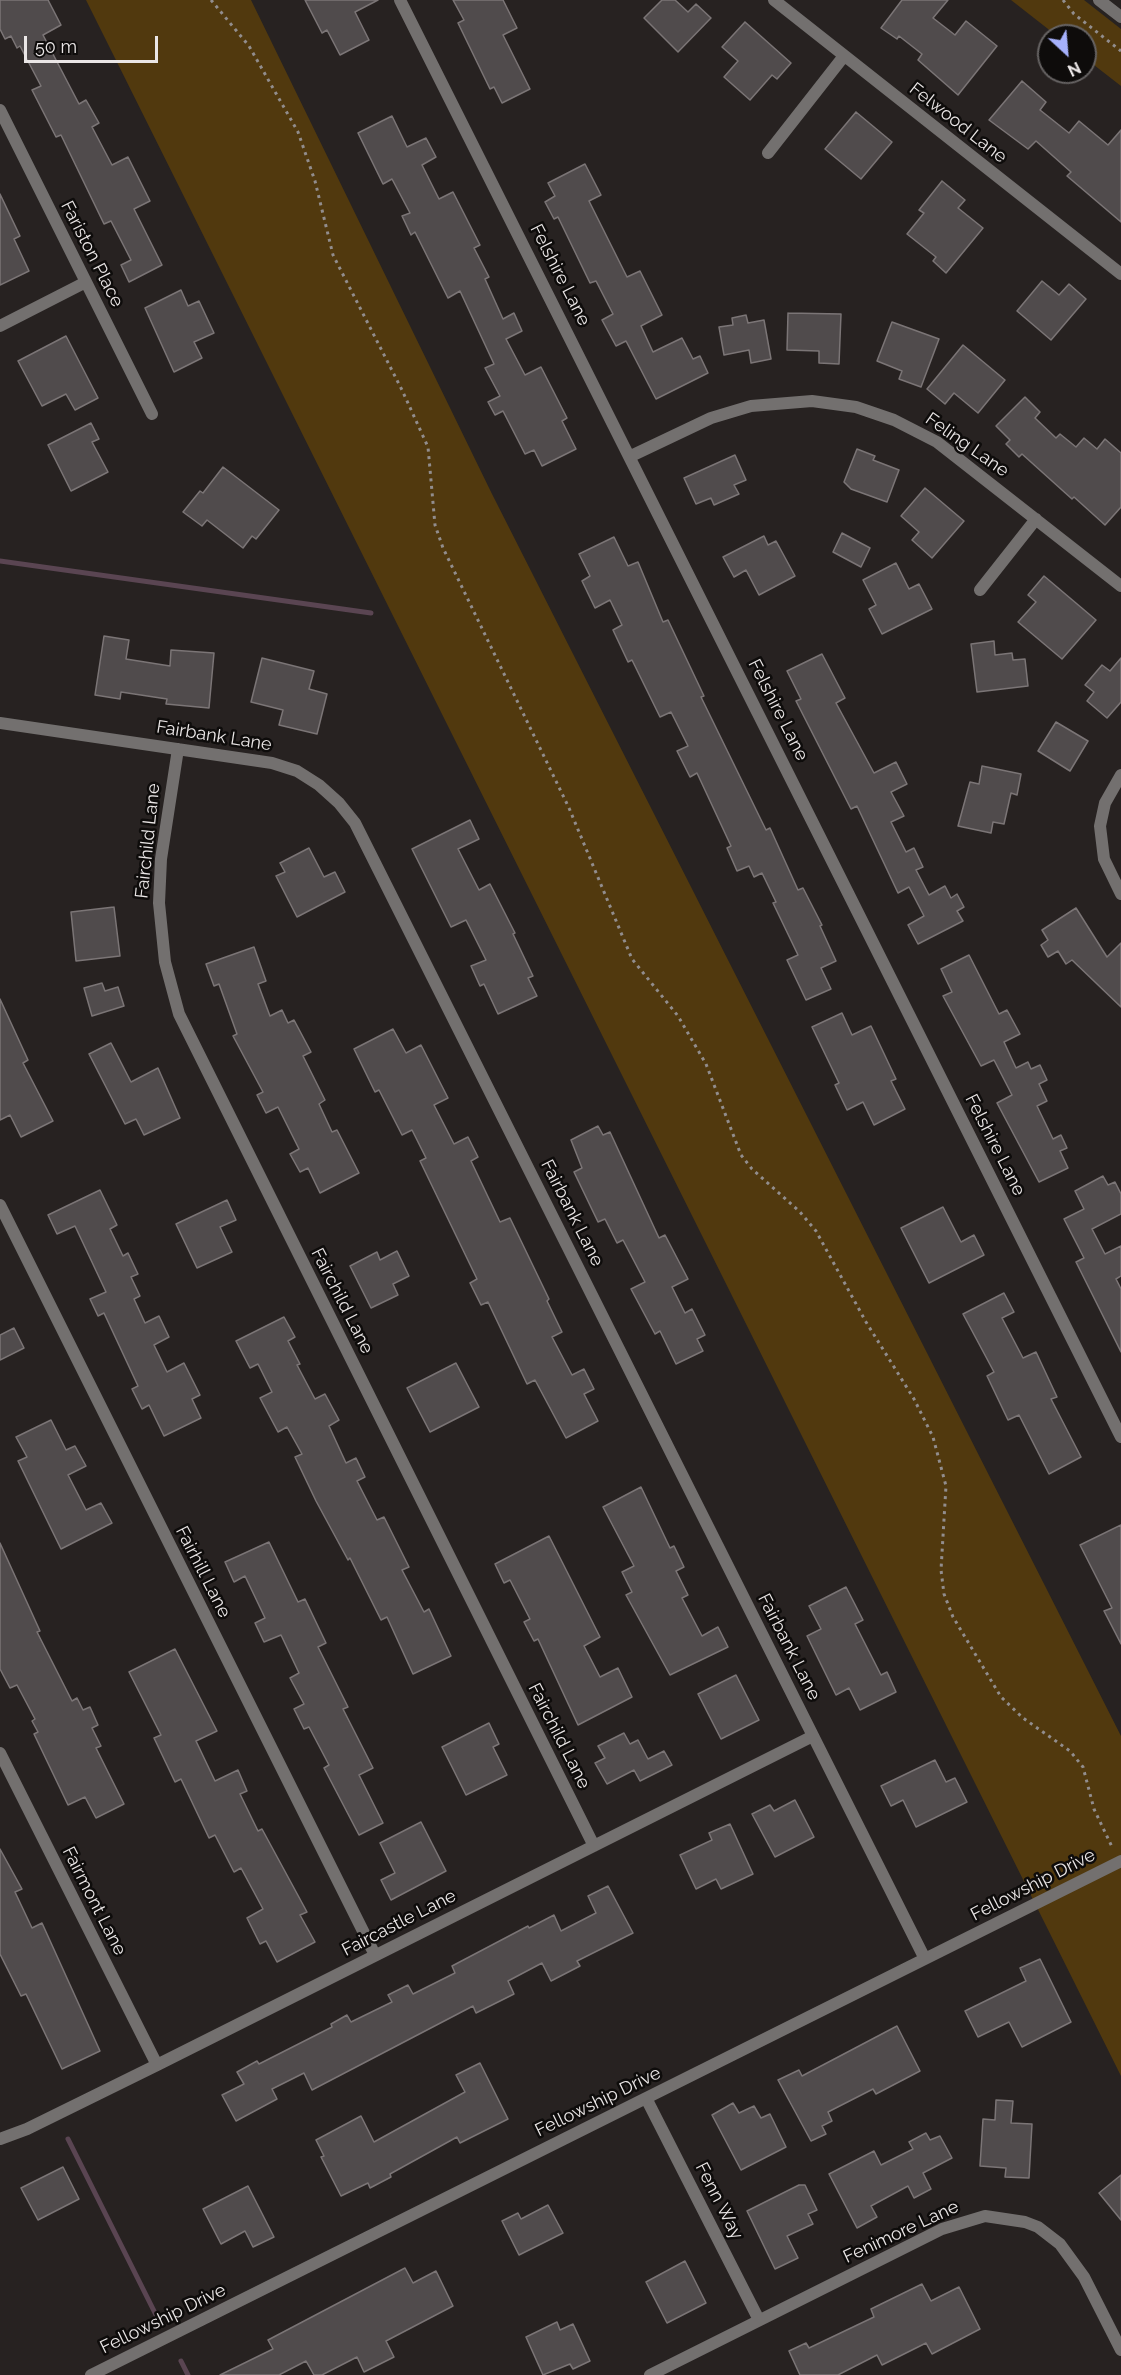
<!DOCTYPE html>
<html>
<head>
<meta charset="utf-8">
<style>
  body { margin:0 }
  #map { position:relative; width:1121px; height:2375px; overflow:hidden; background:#272221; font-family:Raleway,sans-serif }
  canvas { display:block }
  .north { position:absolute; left:1037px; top:24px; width:60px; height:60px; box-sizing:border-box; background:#0e0c0b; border:2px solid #666363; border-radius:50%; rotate:154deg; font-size:16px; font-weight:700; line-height:24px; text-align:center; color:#eae6e6 }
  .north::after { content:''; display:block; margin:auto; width:21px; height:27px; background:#a6b1fc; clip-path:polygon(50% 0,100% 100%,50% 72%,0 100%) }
  .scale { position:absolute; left:24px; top:36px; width:134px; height:27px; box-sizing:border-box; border:3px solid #eae6e6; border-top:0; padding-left:8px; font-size:18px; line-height:21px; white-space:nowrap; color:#eae6e6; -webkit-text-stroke:4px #0e0c0b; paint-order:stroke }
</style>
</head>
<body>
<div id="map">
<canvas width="1121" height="2375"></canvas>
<div class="north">N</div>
<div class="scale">50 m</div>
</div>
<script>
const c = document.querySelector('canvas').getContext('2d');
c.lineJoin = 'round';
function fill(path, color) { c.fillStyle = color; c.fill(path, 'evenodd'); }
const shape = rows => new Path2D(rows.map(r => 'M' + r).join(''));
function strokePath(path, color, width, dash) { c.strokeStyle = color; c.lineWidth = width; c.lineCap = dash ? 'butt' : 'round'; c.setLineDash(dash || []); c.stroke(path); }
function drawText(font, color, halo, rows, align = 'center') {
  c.font = font + ' Raleway,sans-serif'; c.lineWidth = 5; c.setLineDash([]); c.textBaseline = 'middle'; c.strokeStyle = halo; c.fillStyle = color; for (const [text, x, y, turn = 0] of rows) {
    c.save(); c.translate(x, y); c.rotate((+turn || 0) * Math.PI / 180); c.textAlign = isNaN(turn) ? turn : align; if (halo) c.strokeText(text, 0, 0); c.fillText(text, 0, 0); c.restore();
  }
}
const green = shape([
  [86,0,251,0,492,494,1121,1736,1121,2076],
  [1011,0,1084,0,1121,29,1121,86,1085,58,1085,36,1057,36]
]);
const stream = shape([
  [0,561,371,613],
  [68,2139,156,2315],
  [181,2361,188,2375]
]);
const building = shape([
  [0,0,48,0,61,25,43,35,79,104,86,100,99,123,92,127,112,165,128,157,150,201,134,209,162,265,129,282,121,265,131,260,111,221,104,224,61,135,56,137,32,90,41,86,20,46,17,48,11,36,5,39,0,29,0,0],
  [305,0,378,0,355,12,369,40,340,55,327,30,322,33,305,0],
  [453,0,503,0,517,28,503,35,530,89,502,103,494,87,490,89,458,23,464,20,453,0],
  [662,0,675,0,688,12,696,4,711,18,678,52,644,18,662,0],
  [902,0,948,0,933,18,955,35,966,21,997,46,958,95,918,60,922,54,899,36,897,39,881,28,902,0],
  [745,22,791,63,777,79,772,75,750,100,724,77,738,61,722,47,745,22],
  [1022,81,1046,102,1040,110,1069,133,1079,121,1108,145,1121,130,1121,222,1067,176,1071,172,1036,141,1028,149,989,120,1022,81],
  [856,112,892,142,861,179,825,149,856,112],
  [392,116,407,147,426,138,436,157,422,165,439,199,453,192,480,245,474,248,489,277,485,279,503,319,514,313,522,331,506,339,525,375,541,367,567,418,562,421,576,449,542,466,534,450,525,454,503,411,495,415,488,402,500,396,485,368,494,364,460,291,448,298,415,232,411,235,402,216,410,213,392,179,383,184,358,133,392,116],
  [585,164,601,195,589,201,627,277,640,271,662,315,641,326,653,352,682,338,693,359,700,356,708,373,656,399,626,341,616,346,602,320,613,314,596,281,590,283,558,217,554,219,545,202,555,196,548,183,585,164],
  [942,181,965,200,958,208,983,228,946,273,933,261,936,257,907,234,924,213,919,210,942,181],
  [0,194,20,236,14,239,29,271,0,285,0,194],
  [1042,281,1059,295,1069,284,1086,299,1051,340,1017,311,1042,281],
  [181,290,188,306,199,301,214,333,194,342,202,358,174,372,145,308,181,290],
  [788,313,841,314,839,364,819,363,819,351,787,350,788,313],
  [746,315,748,323,764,320,771,359,751,363,749,350,724,355,719,327,733,325,732,318,746,315],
  [892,322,939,339,921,387,899,379,902,371,877,361,892,322],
  [66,336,98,398,75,410,66,394,42,406,18,361,66,336],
  [963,345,1005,380,978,413,954,393,945,404,927,389,963,345],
  [1025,397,1040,412,1035,418,1056,438,1060,434,1076,447,1084,438,1097,449,1105,439,1121,453,1121,507,1105,525,1074,497,1072,499,1022,454,1019,457,1006,444,1010,440,996,426,1025,397],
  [91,423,99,439,92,442,108,472,71,491,48,445,91,423],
  [857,449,875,456,873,460,899,470,887,502,851,489,844,482,857,449],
  [735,455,746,480,734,485,739,494,714,505,711,498,696,504,684,478,735,455],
  [223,467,279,510,256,539,252,536,243,548,207,520,202,526,183,512,200,491,203,493,223,467],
  [925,488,964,521,932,558,912,540,919,532,901,516,925,488],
  [842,533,870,548,861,567,833,552,842,533],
  [764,536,768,545,776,541,795,576,759,595,746,570,734,577,723,557,764,536],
  [614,537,628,566,638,562,663,622,668,620,704,696,701,697,766,830,770,828,798,890,803,888,822,925,820,926,836,961,821,968,831,989,806,1000,787,960,798,955,773,903,776,902,762,873,754,877,749,866,737,871,727,848,731,846,697,773,690,777,677,751,688,746,671,712,660,717,632,660,628,662,613,630,622,625,610,600,595,608,582,581,590,576,579,554,614,537],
  [896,563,909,589,919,584,932,609,882,634,869,609,876,605,863,580,896,563],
  [1044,576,1096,620,1062,659,1018,622,1036,602,1028,595,1044,576],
  [104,636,129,640,126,659,170,666,171,650,214,653,209,708,166,704,167,699,121,692,120,699,95,695,104,636],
  [994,641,995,655,1012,653,1013,660,1025,659,1028,686,977,692,971,644,994,641],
  [822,654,845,698,836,703,874,773,896,762,907,784,891,792,904,816,891,822,906,852,914,848,923,867,916,870,929,895,945,886,951,898,957,894,964,907,957,911,963,921,918,944,908,925,924,916,909,887,898,893,857,806,851,809,796,701,801,699,787,671,822,654],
  [262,658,314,671,309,689,327,694,317,734,279,725,283,710,251,702,262,658],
  [1121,658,1121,702,1107,718,1087,701,1094,692,1085,685,1102,665,1110,671,1121,658],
  [1056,722,1088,741,1070,771,1038,751,1056,722],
  [982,766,1021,774,1017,795,1011,793,1004,824,993,822,991,833,958,826,970,782,979,784,982,766],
  [470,820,479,839,458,849,479,890,490,884,515,933,513,934,533,976,528,978,537,996,498,1014,484,984,480,986,471,966,486,960,466,920,451,927,412,849,470,820],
  [309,848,324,877,335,872,345,892,297,917,276,876,285,872,280,863,309,848],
  [114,907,120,956,76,961,71,912,114,907],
  [1076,908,1107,957,1121,943,1121,1007,1072,960,1066,964,1058,951,1048,957,1041,945,1048,940,1042,930,1076,908],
  [254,947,266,981,258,984,270,1016,282,1010,288,1023,294,1020,311,1052,303,1056,325,1100,319,1104,332,1132,337,1130,359,1173,320,1193,308,1168,300,1172,290,1154,299,1149,278,1107,266,1113,257,1095,263,1092,233,1036,237,1034,219,984,214,986,206,964,254,947],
  [969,955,999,1014,1007,1010,1020,1034,1004,1042,1016,1068,1028,1062,1031,1069,1040,1065,1047,1080,1039,1084,1047,1101,1037,1106,1053,1139,1061,1135,1067,1148,1060,1151,1068,1168,1039,1182,997,1103,1012,1095,994,1060,981,1066,943,996,952,992,941,969,969,955],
  [102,983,105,991,118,987,124,1006,92,1016,84,988,102,983],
  [0,999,28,1060,23,1063,53,1121,21,1137,10,1115,0,1120,0,999],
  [842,1013,852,1035,871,1026,896,1079,891,1081,905,1109,874,1125,863,1102,847,1110,835,1085,839,1083,812,1027,842,1013],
  [393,1029,406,1053,421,1045,448,1098,434,1105,454,1144,468,1137,478,1157,471,1161,500,1222,510,1218,549,1299,547,1301,562,1332,552,1337,572,1375,584,1369,594,1389,584,1394,598,1421,566,1438,535,1380,527,1384,488,1302,481,1305,470,1283,477,1279,420,1161,426,1158,412,1130,402,1135,379,1090,375,1092,354,1049,393,1029],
  [111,1043,131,1082,158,1068,180,1118,144,1135,136,1119,125,1124,89,1054,111,1043],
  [598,1126,603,1135,610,1132,659,1238,665,1235,688,1279,672,1287,685,1313,692,1309,705,1335,697,1339,703,1351,676,1364,660,1331,655,1334,631,1289,645,1282,623,1240,617,1243,605,1219,598,1222,574,1172,582,1168,571,1140,598,1126],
  [1103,1176,1108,1185,1115,1182,1121,1194,1121,1214,1092,1229,1105,1254,1121,1246,1121,1276,1116,1279,1121,1289,1121,1352,1076,1262,1084,1258,1064,1219,1084,1209,1075,1191,1103,1176],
  [100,1190,117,1225,110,1229,123,1256,128,1253,138,1274,131,1277,140,1296,134,1299,145,1323,159,1316,169,1337,154,1345,167,1372,184,1363,200,1395,192,1399,201,1418,164,1436,149,1405,142,1409,132,1389,138,1386,104,1313,98,1316,90,1299,106,1292,75,1226,57,1234,48,1215,100,1190],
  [227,1200,236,1220,220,1227,232,1252,197,1268,176,1224,227,1200],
  [943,1207,961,1242,974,1235,984,1255,929,1283,901,1228,943,1207],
  [397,1251,409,1276,393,1284,398,1295,371,1308,350,1266,377,1252,380,1260,397,1251],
  [1004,1293,1014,1312,1002,1318,1023,1358,1036,1352,1057,1397,1051,1399,1081,1457,1049,1474,1019,1415,1008,1420,987,1376,994,1372,963,1314,1004,1293],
  [284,1317,295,1337,288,1341,300,1364,297,1365,315,1399,325,1394,339,1420,329,1426,346,1463,356,1458,365,1477,357,1481,377,1520,384,1517,409,1567,402,1570,424,1612,429,1609,451,1656,413,1674,387,1617,381,1620,350,1558,348,1560,316,1501,295,1457,302,1454,287,1427,278,1432,260,1398,272,1392,258,1364,250,1368,236,1341,284,1317],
  [14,1328,24,1348,0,1360,0,1335,14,1328],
  [456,1363,479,1407,430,1432,407,1388,456,1363],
  [51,1420,66,1450,75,1446,86,1466,68,1475,86,1510,101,1503,112,1523,61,1549,18,1461,27,1457,16,1437,51,1420],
  [641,1487,670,1548,674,1546,684,1567,676,1571,688,1595,682,1598,702,1636,718,1627,728,1647,670,1675,626,1595,632,1592,622,1572,634,1566,603,1507,641,1487],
  [1121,1525,1121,1644,1104,1611,1112,1608,1080,1545,1121,1525],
  [549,1536,600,1637,584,1646,600,1677,618,1668,632,1697,578,1725,538,1639,534,1641,524,1622,530,1619,510,1580,504,1583,495,1564,549,1536],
  [269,1542,298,1602,305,1599,326,1643,318,1647,348,1707,343,1709,373,1768,359,1775,383,1823,359,1835,324,1768,329,1765,309,1727,304,1729,294,1709,304,1704,290,1678,299,1673,281,1635,264,1642,255,1623,265,1618,245,1576,234,1582,225,1562,269,1542],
  [0,1543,40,1631,37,1632,72,1701,77,1698,83,1710,90,1707,98,1725,92,1728,101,1746,96,1748,124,1804,96,1818,85,1797,68,1805,34,1734,38,1732,32,1721,35,1719,17,1685,10,1688,0,1669,0,1543],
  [846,1587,863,1620,855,1624,881,1675,887,1672,896,1692,860,1710,849,1688,836,1695,807,1636,821,1629,809,1606,846,1587],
  [175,1649,217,1731,196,1741,215,1781,238,1770,247,1791,240,1794,258,1831,262,1829,307,1912,300,1915,315,1942,277,1962,266,1941,260,1944,247,1918,263,1909,241,1868,234,1872,215,1835,209,1838,181,1779,175,1782,154,1738,161,1735,129,1672,175,1649],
  [736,1675,759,1720,721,1739,698,1694,736,1675],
  [489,1723,499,1744,493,1747,507,1775,466,1795,442,1747,489,1723],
  [624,1733,630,1744,638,1740,648,1759,664,1751,672,1765,640,1781,634,1770,607,1784,595,1763,605,1758,598,1746,624,1733],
  [935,1760,946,1782,955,1778,967,1802,916,1827,903,1800,891,1806,881,1786,935,1760],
  [795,1800,814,1837,775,1857,752,1814,770,1805,774,1811,795,1800],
  [421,1822,446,1871,391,1900,381,1880,395,1873,380,1843,421,1822],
  [730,1824,753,1874,721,1889,716,1879,696,1889,680,1855,712,1840,709,1833,730,1824],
  [0,1849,22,1889,15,1892,32,1928,42,1923,100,2051,62,2069,26,1994,21,1996,0,1954,0,1849],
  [608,1886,633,1933,577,1961,580,1966,551,1981,542,1963,508,1981,514,1994,476,2013,473,2006,312,2090,304,2073,272,2089,277,2099,236,2121,222,2095,244,2084,237,2072,257,2061,259,2064,332,2027,331,2024,347,2015,351,2022,392,2002,388,1995,408,1985,413,1994,455,1973,452,1966,528,1926,529,1928,554,1915,561,1931,596,1913,588,1896,608,1886],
  [1040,1959,1071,2022,1022,2047,1009,2022,978,2037,965,2011,1026,1981,1020,1968,1040,1959],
  [897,2026,920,2071,876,2094,873,2089,828,2112,832,2121,822,2126,826,2134,811,2141,778,2080,799,2070,802,2076,897,2026],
  [480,2063,508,2119,460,2143,457,2137,390,2174,391,2177,370,2188,368,2183,341,2196,321,2157,324,2156,316,2140,361,2116,374,2142,465,2092,456,2075,480,2063],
  [996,2100,1013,2101,1011,2123,1032,2124,1029,2178,1005,2177,1006,2168,980,2166,983,2119,995,2120,996,2100],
  [733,2103,739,2113,754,2106,761,2118,770,2114,786,2147,741,2170,712,2115,733,2103],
  [926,2133,930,2140,940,2136,952,2158,923,2173,931,2189,914,2198,908,2186,871,2206,877,2217,857,2228,829,2174,874,2151,881,2165,913,2149,909,2142,926,2133],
  [63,2167,79,2199,38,2220,21,2188,63,2167],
  [1121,2175,1121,2220,1099,2193,1121,2175],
  [799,2185,805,2185,817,2210,808,2214,813,2224,787,2236,798,2258,775,2269,747,2211,799,2185],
  [248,2186,274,2237,253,2247,245,2231,221,2244,203,2209,248,2186],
  [548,2205,563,2233,519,2255,502,2221,518,2213,521,2219,548,2205],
  [685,2261,706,2303,667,2323,646,2282,685,2261],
  [405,2268,413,2283,436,2271,453,2306,386,2341,394,2357,364,2372,357,2357,322,2375,314,2375,306,2361,279,2375,220,2375,273,2349,268,2340,405,2268],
  [922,2284,931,2301,959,2287,980,2329,932,2354,926,2343,882,2365,877,2355,838,2375,800,2375,789,2351,806,2343,809,2348,874,2317,871,2309,922,2284],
  [557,2322,560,2330,573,2324,590,2361,573,2369,570,2364,543,2375,526,2337,557,2322]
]);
const path = shape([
  [211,0,249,46,298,132,315,181,333,255,402,390,428,447,435,525,443,548,569,808,632,959,678,1016,706,1064,741,1155,752,1169,800,1212,816,1231,866,1322,914,1399,933,1437,946,1486,941,1570,944,1594,953,1617,1001,1697,1023,1718,1070,1751,1083,1767,1094,1809,1113,1849],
  [1063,0,1074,14,1121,51]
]);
const minor = shape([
  [400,0,1121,1437],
  [774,0,1121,274],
  [0,110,152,414],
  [768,153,844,56],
  [0,326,86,282],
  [631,456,711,418,751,406,812,401,856,407,894,420,937,442,1121,586],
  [980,590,1036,519],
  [0,723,272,763,297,771,319,785,339,803,355,823,925,1959],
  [178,749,161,859,159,903,165,962,179,1014,594,1846],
  [1121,775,1105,803,1100,826,1104,859,1121,894],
  [0,1205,375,1955],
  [0,1753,157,2065],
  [646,2098,759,2320],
  [0,2139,27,2129,157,2065,813,1736],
  [91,2375,1121,1861],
  [650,2375,942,2229,985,2216,1025,2222,1038,2227,1060,2244,1084,2277,1121,2350]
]);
const tertiary = shape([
  [1099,0,1121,17]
]);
const streetNames = [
  ["Felwood Lane",958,123,38],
  ["Fariston Place",92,254,63],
  ["Felshire Lane",560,275,63],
  ["Feling Lane",967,445,35],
  ["Felshire Lane",778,710,63],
  ["Fairbank Lane",214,736,9],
  ["Fairchild Lane",148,841,-84],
  ["Felshire Lane",995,1145,63],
  ["Fairbank Lane",572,1213,63],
  ["Fairchild Lane",342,1301,63],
  ["Fairhill Lane",203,1572,63],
  ["Fairbank Lane",789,1647,63],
  ["Fairchild Lane",559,1736,63],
  ["Fellowship Drive",1033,1885,-27],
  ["Fairmont Lane",94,1901,63],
  ["Faircastle Lane",399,1923,-27],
  ["Fellowship Drive",598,2102,-26],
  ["Fenn Way",719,2201,63],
  ["Fenimore Lane",901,2232,-25],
  ["Fellowship Drive",163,2319,-26]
];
fill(green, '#51390e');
strokePath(stream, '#5a4552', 5);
fill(building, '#504b4c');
strokePath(building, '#7b7576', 1.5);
strokePath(path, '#928d8d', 3, [3, 4.5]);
strokePath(minor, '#73706f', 12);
strokePath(tertiary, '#73706f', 12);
drawText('18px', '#eae6e6', '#0e0c0b', streetNames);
</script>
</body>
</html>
